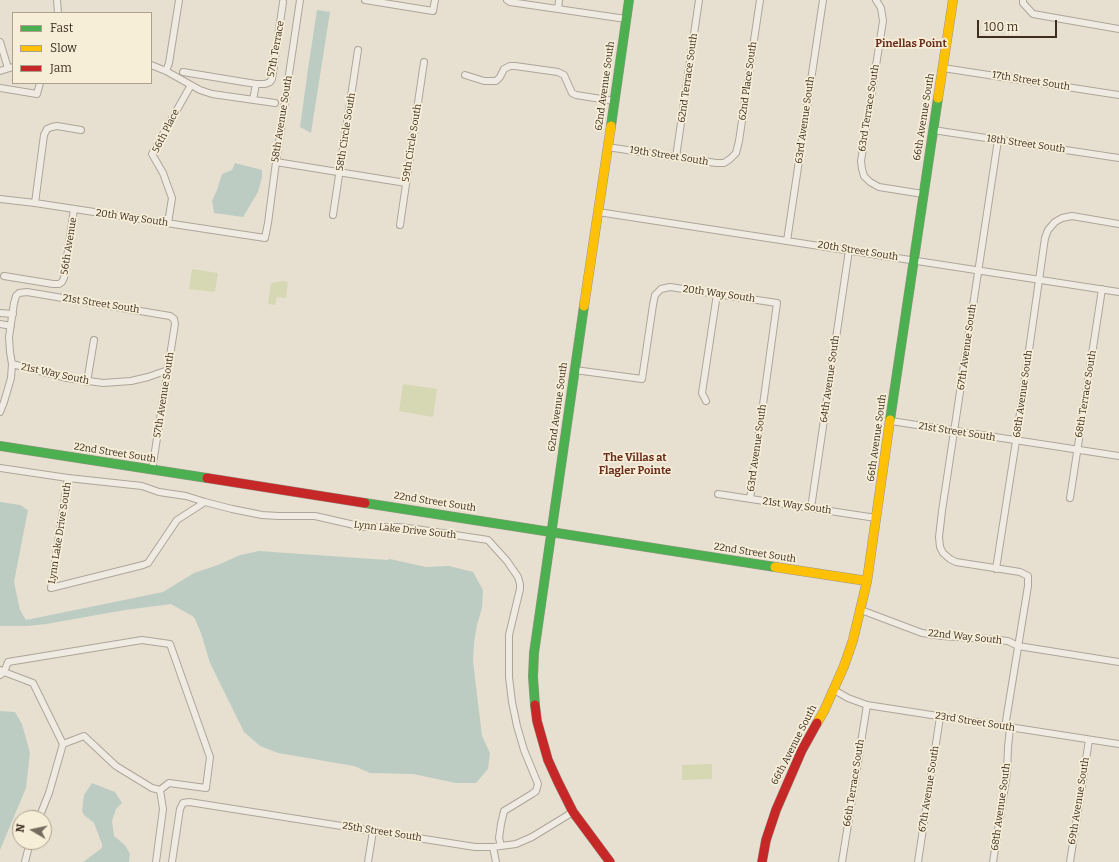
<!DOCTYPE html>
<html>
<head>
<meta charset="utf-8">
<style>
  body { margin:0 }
  #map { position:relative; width:1119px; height:862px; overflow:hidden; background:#e7e0d1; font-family:Bitter,serif }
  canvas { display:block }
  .legend { position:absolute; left:12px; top:12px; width:140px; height:72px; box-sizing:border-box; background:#f7eed8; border:1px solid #ada18e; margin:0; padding:5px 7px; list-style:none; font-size:12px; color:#3d2e20 }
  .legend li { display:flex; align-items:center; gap:8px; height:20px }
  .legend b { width:20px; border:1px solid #ada18e }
  .north { position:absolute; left:12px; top:810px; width:40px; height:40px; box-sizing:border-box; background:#f7eed8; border:1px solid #ada18e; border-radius:50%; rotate:279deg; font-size:11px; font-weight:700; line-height:16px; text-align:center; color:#3d2e20 }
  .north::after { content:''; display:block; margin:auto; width:14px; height:18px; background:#786c5e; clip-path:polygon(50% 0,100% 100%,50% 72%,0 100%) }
  .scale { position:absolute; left:977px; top:20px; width:80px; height:18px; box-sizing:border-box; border:2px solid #3d2e20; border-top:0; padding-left:5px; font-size:12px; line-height:14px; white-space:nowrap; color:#3d2e20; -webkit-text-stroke:3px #f7eed8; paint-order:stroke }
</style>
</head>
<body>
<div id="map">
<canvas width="1119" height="862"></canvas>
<ul class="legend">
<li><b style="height:5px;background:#4caf50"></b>Fast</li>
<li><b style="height:5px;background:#ffc107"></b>Slow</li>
<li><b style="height:5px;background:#c62828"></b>Jam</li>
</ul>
<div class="north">N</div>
<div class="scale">100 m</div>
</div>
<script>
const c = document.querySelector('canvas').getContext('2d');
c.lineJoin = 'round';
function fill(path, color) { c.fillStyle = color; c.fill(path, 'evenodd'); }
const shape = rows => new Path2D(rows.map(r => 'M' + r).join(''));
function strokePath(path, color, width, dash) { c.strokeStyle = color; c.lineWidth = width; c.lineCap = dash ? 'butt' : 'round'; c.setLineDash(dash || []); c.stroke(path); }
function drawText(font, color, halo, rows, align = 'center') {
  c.font = font + ' Bitter,serif'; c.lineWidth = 3.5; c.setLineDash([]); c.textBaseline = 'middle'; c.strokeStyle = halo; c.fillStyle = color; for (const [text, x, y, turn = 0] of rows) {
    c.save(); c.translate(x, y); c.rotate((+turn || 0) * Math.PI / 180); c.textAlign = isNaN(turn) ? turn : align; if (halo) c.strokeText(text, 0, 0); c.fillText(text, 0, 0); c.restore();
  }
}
const green = shape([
  [192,269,218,273,215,292,189,289],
  [282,281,288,282,286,298,277,297,275,305,268,304,271,283],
  [403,384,437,389,433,417,399,411],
  [712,764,712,779,682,780,682,765]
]);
const water = shape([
  [317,10,330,12,311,133,300,127,308,69],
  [235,163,262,170,262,177,258,192,243,217,214,213,212,201,217,190,222,174,232,170],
  [0,502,20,505,28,510,14,582,20,610,26,620,163,592,194,573,218,565,240,555,259,551,387,560,390,559,426,567,449,566,473,572,483,590,482,608,477,625,474,643,473,661,482,736,490,753,488,769,476,783,456,783,413,774,370,773,354,766,278,753,260,746,244,732,210,663,201,633,194,617,171,604,125,610,46,624,27,626,0,626],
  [0,711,15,712,22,724,30,753,26,788,0,850],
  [92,783,115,792,122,803,116,809,112,821,114,836,125,845,130,854,129,862,83,862,102,848,102,844,94,823,84,815,82,811,84,795]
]);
const street = shape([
  [57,0,58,13],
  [365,0,433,11,435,0],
  [507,0,510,2,626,19],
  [876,0,881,8,883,21,861,161,862,169,864,176,870,182,879,187,923,194],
  [1023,0,1023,3,1033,14,1119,29],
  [558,9,559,0],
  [0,42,8,68],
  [151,65,166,71,200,90,212,94,275,103],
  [943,68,1119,95],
  [0,71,13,67],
  [166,71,169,63,179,0],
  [183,72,256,84,253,100],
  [465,75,484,81,496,81,500,77,504,69,510,66,515,66,558,72,564,75,572,93,576,95,614,101],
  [256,84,265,84,270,82,272,79,283,2],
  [0,88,37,94,40,83],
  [933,130,1119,158],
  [998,140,942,511,939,537,940,547,943,553,950,559,956,562,1020,572,1028,576,1028,586,1005,727],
  [607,147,716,163,724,163,730,159,736,153,739,141,760,0],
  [676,157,699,0],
  [276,162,406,183],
  [0,199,35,203,265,238,268,223,276,162,300,0],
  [35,203,44,135,47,129,52,127,57,126,81,130],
  [598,212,1119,292],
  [333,215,358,50],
  [168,223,172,198,163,173,152,154,191,85],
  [400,225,424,62],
  [787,241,823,0],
  [4,276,53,284,59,284,62,282,64,278,74,209],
  [0,313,13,314],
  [0,324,11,326],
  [12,364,67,378,103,383,131,381,148,377,168,370],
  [575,370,642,379,653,305,655,295,661,289,670,287,777,303,750,499],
  [87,382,94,340],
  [706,401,702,393,717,294],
  [0,412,4,402,11,378,12,364,10,352,9,337,14,303,16,296,19,293,27,292,170,316,174,319,175,324,152,470],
  [891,421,1119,456],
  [0,468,68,478,51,588,143,565,148,563,177,520,205,502,232,509,262,515,278,516,315,516,363,527,398,527,416,529,488,540,507,561,518,577,520,584,520,589,509,635,509,677,512,702,517,726,524,750,538,784,536,791,532,794,504,811,501,824,499,838,501,846],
  [68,478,142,486,159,492,186,496,205,502],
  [718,494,876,518],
  [1070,498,1102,289],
  [811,508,849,250],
  [996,569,1016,441,1045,238,1048,230,1055,222,1062,218,1072,216,1119,224],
  [861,610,922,633,942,636,988,639,1008,641,1018,646,1119,662],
  [0,670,4,672,8,662,142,640,170,644,210,757,206,788,169,783,160,790],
  [0,675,4,672,33,683,63,744],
  [834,690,848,698,867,705,1119,744],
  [39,818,49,793,63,744,84,736,116,766,152,788,160,790,163,809,156,862],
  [493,847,496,862],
  [25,862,30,842],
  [172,862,180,809,183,803,189,802,475,847,493,847,516,844,532,837,573,812],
  [368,862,373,831],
  [842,862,867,705],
  [918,862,940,717],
  [993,862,1007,773,1008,747,1010,728],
  [1070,862,1089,740]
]);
const fast = shape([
  [611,126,629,0],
  [890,420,938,98],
  [0,446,207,478],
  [365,503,775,567],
  [535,705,533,677,534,653,584,306]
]);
const slow = shape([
  [938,98,953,0],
  [584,306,611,126],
  [775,567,867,581],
  [817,723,824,711,844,666,853,640,867,581,890,420]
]);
const jam = shape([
  [207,478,365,503],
  [535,705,537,721,548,760,558,782,573,812,610,862],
  [762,862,766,840,776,810,802,750,817,723]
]);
const streetNames = [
  ["57th Terrace",276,49,-80],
  ["62nd Terrace South",688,78,-82],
  ["62nd Place South",748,81,-82],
  ["17th Street South",1031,81,9],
  ["62nd Avenue South",605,86,-82],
  ["63rd Terrace South",869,108,-81],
  ["66th Avenue South",924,117,-81],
  ["58th Avenue South",282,119,-81],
  ["63rd Avenue South",805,120,-82],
  ["56th Place",166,131,-63],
  ["58th Circle South",346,132,-81],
  ["59th Circle South",412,143,-81],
  ["18th Street South",1026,144,8],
  ["19th Street South",669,156,9],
  ["20th Way South",132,218,8],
  ["56th Avenue",69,246,-81],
  ["20th Street South",858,251,9],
  ["20th Way South",719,294,8],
  ["21st Street South",101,304,9],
  ["67th Avenue South",967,347,-82],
  ["21st Way South",55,374,12],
  ["64th Avenue South",830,379,-82],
  ["68th Avenue South",1023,394,-82],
  ["68th Terrace South",1086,394,-81],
  ["57th Avenue South",164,395,-81],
  ["62nd Avenue South",558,407,-82],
  ["21st Street South",957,432,9],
  ["66th Avenue South",877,438,-82],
  ["63rd Avenue South",757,448,-82],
  ["22nd Street South",115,453,9],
  ["22nd Street South",435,502,9],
  ["21st Way South",797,506,8],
  ["Lynn Lake Drive South",405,530,6],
  ["Lynn Lake Drive South",60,533,-81],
  ["22nd Street South",755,553,9],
  ["22nd Way South",965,637,6],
  ["23rd Street South",975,722,9],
  ["66th Avenue South",794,745,-63],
  ["66th Terrace South",854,783,-81],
  ["67th Avenue South",929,789,-81],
  ["69th Avenue South",1079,801,-81],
  ["68th Avenue South",1001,807,-82],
  ["25th Street South",382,832,9]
];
const neighbourhoodNames = [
  ["Pinellas Point",911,44],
  ["The Villas at",635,458],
  ["Flagler Pointe",635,471]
];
fill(green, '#d6d7b3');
fill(water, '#bcccc2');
strokePath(street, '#ada599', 8);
strokePath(fast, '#9c958a', 10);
strokePath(slow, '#9c958a', 10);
strokePath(jam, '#9c958a', 10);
strokePath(street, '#efebe3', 6);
strokePath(fast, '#4caf50', 9);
strokePath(slow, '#ffc107', 9);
strokePath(jam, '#c62828', 9);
drawText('10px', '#3d2e20', '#f7eed8', streetNames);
drawText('bold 11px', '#6b2e1e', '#f7eed8', neighbourhoodNames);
</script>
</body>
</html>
